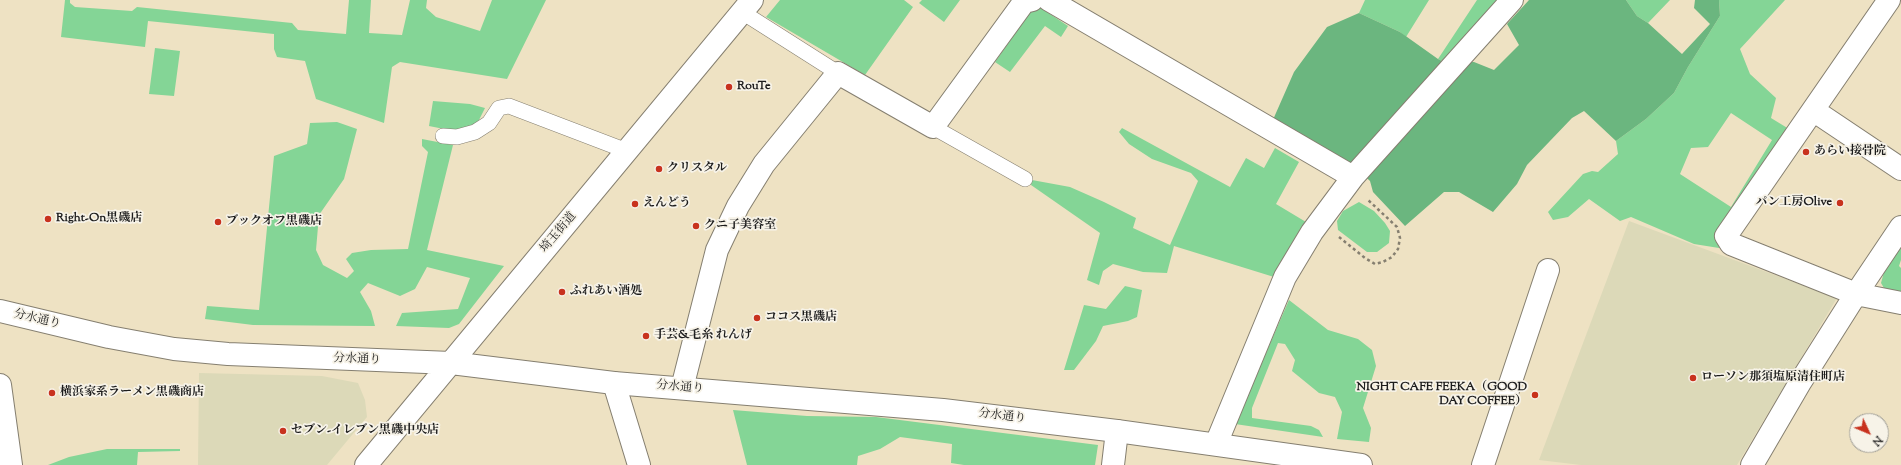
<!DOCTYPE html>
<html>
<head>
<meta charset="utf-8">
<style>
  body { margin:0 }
  #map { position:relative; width:1901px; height:465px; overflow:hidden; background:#eee2c3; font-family:"Sorts Mill Goudy",serif }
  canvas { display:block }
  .north { position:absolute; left:1849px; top:413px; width:40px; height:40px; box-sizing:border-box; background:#f7f3e8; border:1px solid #9f9d96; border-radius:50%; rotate:134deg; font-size:11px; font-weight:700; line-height:16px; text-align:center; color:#1c1c1c }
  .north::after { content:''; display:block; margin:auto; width:14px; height:18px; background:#c8321e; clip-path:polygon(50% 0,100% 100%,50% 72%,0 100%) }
</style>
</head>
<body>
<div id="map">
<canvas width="1901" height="465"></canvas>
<div class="north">N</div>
</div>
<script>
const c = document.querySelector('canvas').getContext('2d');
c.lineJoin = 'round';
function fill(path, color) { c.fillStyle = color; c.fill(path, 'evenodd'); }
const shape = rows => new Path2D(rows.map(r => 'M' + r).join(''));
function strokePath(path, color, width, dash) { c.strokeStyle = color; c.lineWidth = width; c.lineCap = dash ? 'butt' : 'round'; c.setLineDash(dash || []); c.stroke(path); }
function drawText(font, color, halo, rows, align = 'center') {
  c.font = font + ' "Sorts Mill Goudy","Noto Serif JP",serif'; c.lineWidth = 3.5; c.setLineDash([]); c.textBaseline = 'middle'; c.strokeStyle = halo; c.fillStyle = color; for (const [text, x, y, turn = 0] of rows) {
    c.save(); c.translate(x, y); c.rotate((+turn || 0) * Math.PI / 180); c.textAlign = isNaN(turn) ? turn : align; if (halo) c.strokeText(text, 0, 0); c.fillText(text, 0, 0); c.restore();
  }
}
const built = shape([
  [1629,221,1837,298,1737,465,1581,465,1539,460],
  [199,373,322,376,358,383,365,400,367,417,327,465,198,465]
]);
const green = shape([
  [65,0,70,0,70,3,75,7,132,11,137,7,292,23,298,30,346,34,349,0,371,0,369,33,402,35,410,0,427,0,426,8,436,17,480,31,492,0,546,0,507,79,400,62,392,67,384,123,316,99,305,61,277,57,274,49,274,34,148,21,145,47,61,37],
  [780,0,904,0,913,7,865,75,766,17],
  [922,0,960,0,944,22,919,3],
  [1365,0,1429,0,1406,37,1400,32,1359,13],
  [1477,0,1503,0,1446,63,1438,59],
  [1626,0,1670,0,1648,23,1637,16],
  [1719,0,1785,0,1740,49,1750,74,1776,98,1771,118,1789,129,1721,238,1719,248,1694,244,1631,217,1620,221,1589,199,1568,217,1553,220,1548,212,1583,174,1592,171,1598,172,1618,154,1616,141,1646,119,1674,93,1688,67,1720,16],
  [1731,113,1772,140,1731,207,1680,174,1691,148,1708,147],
  [1041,8,1068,26,1061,37,1045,26,1010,72,995,62,1030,12],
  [155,48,180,51,174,96,149,94],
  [433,101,470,104,485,108,477,124,459,132,429,126],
  [337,122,357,129,344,179,319,215,316,250,323,265,347,278,354,271,346,259,352,253,371,250,408,249,428,152,422,146,422,139,453,145,427,250,504,266,459,324,449,328,396,326,402,313,458,309,470,278,427,267,415,289,400,296,368,283,360,292,371,311,375,326,253,325,205,319,207,306,259,310,274,156,307,144,310,123],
  [1122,128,1230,187,1246,158,1264,168,1275,148,1299,162,1276,204,1306,222,1274,277,1174,246,1167,273,1143,272,1113,264,1103,271,1099,285,1087,280,1100,233,1031,185,1032,180,1070,187,1104,202,1136,218,1133,228,1170,245,1198,181,1191,173,1152,159,1129,144,1119,132],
  [1359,202,1374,211,1385,223,1390,231,1389,243,1377,252,1367,252,1338,230,1337,221,1343,211],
  [1901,244,1901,260,1899,266,1901,268,1901,292,1884,288,1881,283,1884,272],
  [1125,286,1142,290,1137,317,1128,321,1103,326,1096,341,1074,370,1064,370,1084,305,1106,309],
  [1289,300,1328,330,1358,339,1372,350,1376,366,1363,408,1371,428,1369,442,1337,439,1342,412,1335,397,1319,393,1292,371,1295,360,1285,344,1278,343,1252,408,1252,418,1311,426,1319,430,1323,437,1235,424],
  [733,410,807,416,876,417,1098,445,1095,465,964,465,951,463,952,444,900,437,880,449,858,456,857,465,747,465],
  [107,449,180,449,180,451,138,452,137,465,48,465,69,457]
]);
const forest = shape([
  [1529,0,1626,0,1637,16,1648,23,1682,54,1710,24,1694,8,1695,0,1719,0,1720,16,1688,67,1674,93,1646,119,1616,141,1584,111,1572,118,1527,165,1517,184,1493,212,1459,192,1444,192,1405,226,1373,192,1370,181,1354,166,1272,122,1294,72,1327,27,1359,13,1400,32,1438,59,1446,63,1474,62,1494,70,1519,45,1507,24]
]);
const path = shape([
  [1339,237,1365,258,1375,264,1383,262,1392,257,1398,249,1400,238,1397,227,1367,199]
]);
const service = shape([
  [742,12,838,73],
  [933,127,1025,179],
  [443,136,457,137,475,132,489,123,499,108,509,106,627,151]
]);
const minor = shape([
  [1049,0,1353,177],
  [1889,0,1726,236,1731,244,1856,294,1901,303],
  [1813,110,1901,169],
  [614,383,639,465],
  [682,388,717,250,738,206,764,164,838,73,933,127,1024,2,1032,0],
  [1216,444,1285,277,1312,232,1353,177,1512,0],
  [1113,465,1117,431],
  [1483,465,1548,270],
  [1752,465,1801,381,1856,294,1901,227]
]);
const tertiary = shape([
  [0,311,109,337,174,349,228,354,451,363,614,383,943,410,1117,431,1361,465],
  [0,385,11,465],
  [366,465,752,0]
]);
const markers = [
  [729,87,4,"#c8321e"],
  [1806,152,4,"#c8321e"],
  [659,169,4,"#c8321e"],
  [1840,203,4,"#c8321e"],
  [635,204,4,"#c8321e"],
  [48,219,4,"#c8321e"],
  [218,222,4,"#c8321e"],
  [696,226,4,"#c8321e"],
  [562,292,4,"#c8321e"],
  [757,318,4,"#c8321e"],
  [646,336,4,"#c8321e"],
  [1693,378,4,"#c8321e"],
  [52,393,4,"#c8321e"],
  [1535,395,4,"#c8321e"],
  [283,431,4,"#c8321e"]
];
const poiNames = [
  ["RouTe",737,87],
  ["あらい接骨院",1814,152],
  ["クリスタル",667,169],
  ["パン工房Olive",1832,203,"right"],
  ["えんどう",643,204],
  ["Right-On黒磯店",56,219],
  ["ブックオフ黒磯店",226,222],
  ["クニ子美容室",704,226],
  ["ふれあい酒処",570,292],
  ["ココス黒磯店",765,318],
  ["手芸&毛糸 れんげ",654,336],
  ["ローソン那須塩原清住町店",1701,378],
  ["NIGHT CAFE FEEKA（GOOD",1527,388,"right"],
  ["DAY COFFEE）",1527,402,"right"],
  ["横浜家系ラーメン黒磯商店",60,393],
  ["セブン-イレブン黒磯中央店",291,431]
];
const streetNames = [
  ["埼玉街道",559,233,-50],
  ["分水通り",37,320,13],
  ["分水通り",357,360,2],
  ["分水通り",680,388,5],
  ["分水通り",1002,417,7]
];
fill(built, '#dcd9b8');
fill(green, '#84d596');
fill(forest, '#6bb67f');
strokePath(service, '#857f70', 16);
strokePath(minor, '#857f70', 24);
strokePath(tertiary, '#857f70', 24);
strokePath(path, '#857f70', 2.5, [3, 3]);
strokePath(service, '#fff', 15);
strokePath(minor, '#fff', 22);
strokePath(tertiary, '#fff', 22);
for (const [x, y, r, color] of markers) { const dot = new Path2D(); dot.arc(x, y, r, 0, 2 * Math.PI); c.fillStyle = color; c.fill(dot); strokePath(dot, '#f7f3e8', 1.5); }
drawText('bold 12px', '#1c1c1c', '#f7f3e8', poiNames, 'left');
drawText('12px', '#1c1c1c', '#f7f3e8', streetNames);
</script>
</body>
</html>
